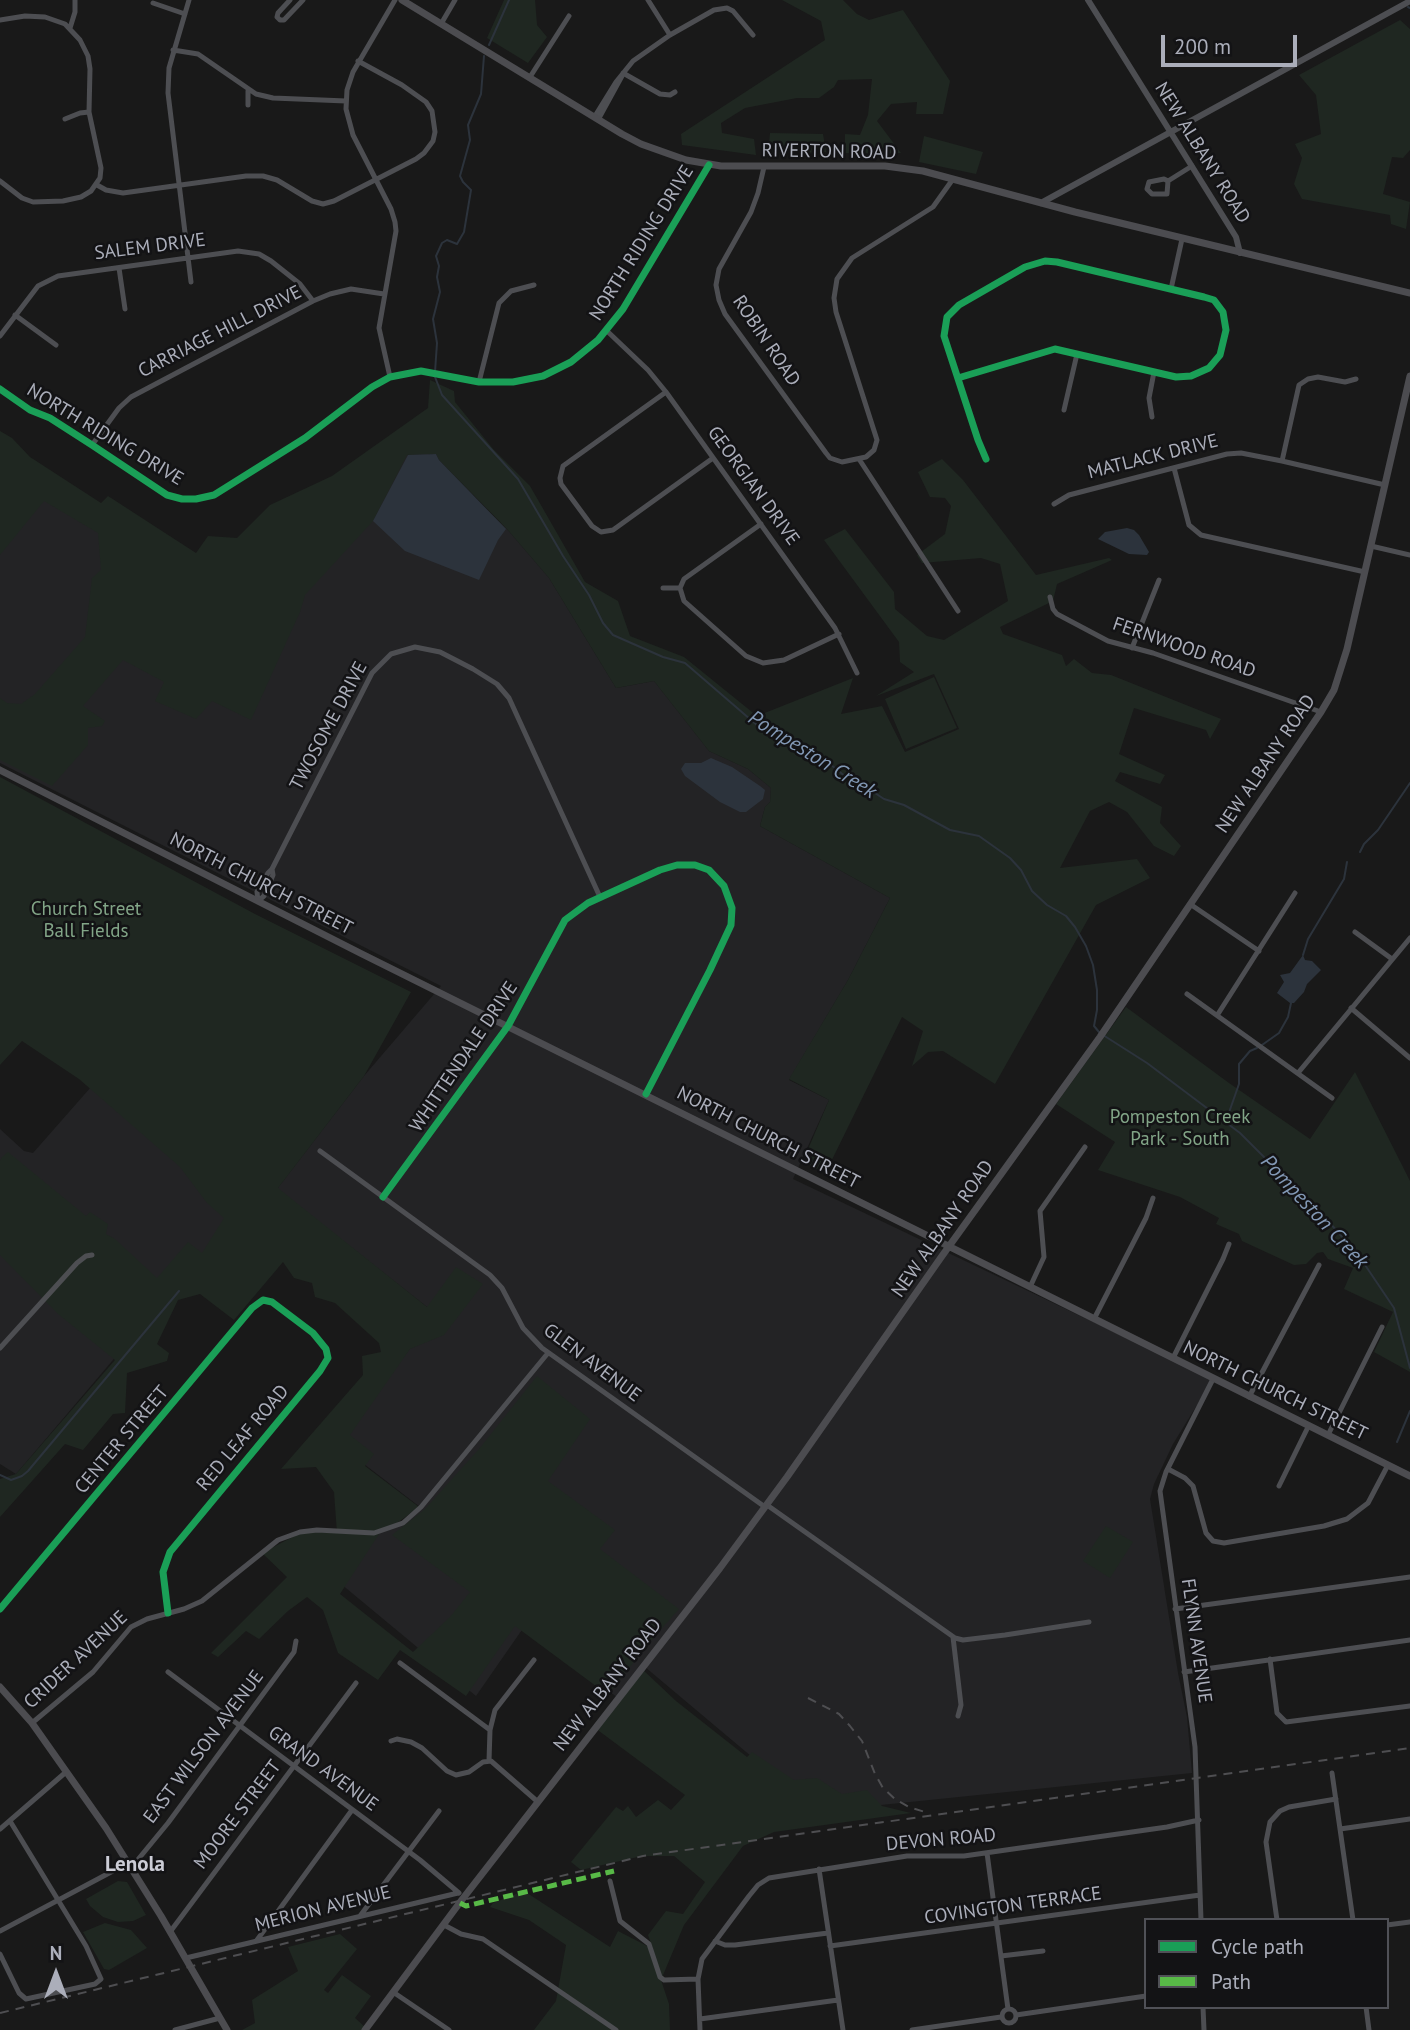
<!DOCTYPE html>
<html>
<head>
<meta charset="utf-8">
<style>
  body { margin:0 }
  #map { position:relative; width:1410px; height:2030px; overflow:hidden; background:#191919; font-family:"PT Sans",sans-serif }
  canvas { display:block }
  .legend { position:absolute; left:1144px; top:1918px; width:245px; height:91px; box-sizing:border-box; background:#131315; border:2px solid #505157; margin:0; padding:9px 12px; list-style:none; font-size:21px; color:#abaeba }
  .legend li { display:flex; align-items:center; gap:14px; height:35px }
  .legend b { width:35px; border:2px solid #505157 }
  .north { position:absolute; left:21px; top:1939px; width:70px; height:70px; -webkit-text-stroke:5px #131315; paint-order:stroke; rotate:0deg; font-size:19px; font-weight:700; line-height:28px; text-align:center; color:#abaeba }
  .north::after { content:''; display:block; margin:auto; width:24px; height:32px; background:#abaeba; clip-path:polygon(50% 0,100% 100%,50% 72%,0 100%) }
  .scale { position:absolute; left:1161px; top:35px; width:136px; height:32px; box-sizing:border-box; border:4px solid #abaeba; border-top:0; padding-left:9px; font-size:21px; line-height:24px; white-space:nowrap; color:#abaeba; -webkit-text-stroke:5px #131315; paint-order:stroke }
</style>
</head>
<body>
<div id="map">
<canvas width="1410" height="2030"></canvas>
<ul class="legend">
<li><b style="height:9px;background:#1a9f57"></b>Cycle path</li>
<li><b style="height:9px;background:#58b947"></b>Path</li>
</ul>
<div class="north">N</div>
<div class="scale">200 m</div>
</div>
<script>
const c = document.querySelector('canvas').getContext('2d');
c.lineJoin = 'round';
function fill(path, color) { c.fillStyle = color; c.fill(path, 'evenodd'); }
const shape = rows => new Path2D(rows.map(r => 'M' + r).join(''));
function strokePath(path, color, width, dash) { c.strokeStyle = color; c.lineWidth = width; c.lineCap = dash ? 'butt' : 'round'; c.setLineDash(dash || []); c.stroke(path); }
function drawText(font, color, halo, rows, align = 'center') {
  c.font = font + ' "PT Sans",sans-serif'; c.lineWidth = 5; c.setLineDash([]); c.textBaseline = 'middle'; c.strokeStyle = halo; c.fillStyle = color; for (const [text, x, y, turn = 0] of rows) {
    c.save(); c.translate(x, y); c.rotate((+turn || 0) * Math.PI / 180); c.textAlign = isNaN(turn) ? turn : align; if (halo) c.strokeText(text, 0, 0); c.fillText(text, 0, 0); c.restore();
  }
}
const built = shape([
  [413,440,507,529,549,578,616,688,654,681,709,751,748,769,771,788,770,802,765,807,760,826,890,898,848,980,789,1080,829,1100,793,1179,1213,1379,1173,1444,1154,1484,1150,1499,1178,1673,1187,1717,1192,1773,842,1809,802,1799,645,1667,619,1699,526,1624,476,1696,323,1569,347,1531,396,1526,420,1507,338,1444,436,1314,277,1189,364,1076,441,986,0,763,0,441,167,546,245,576],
  [91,1087,235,1211,203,1254,16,1474,0,1464,0,1129,24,1151,33,1153]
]);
const green = shape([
  [504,0,535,0,537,25,547,37,528,63,487,38],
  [782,0,843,0,857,14,869,20,903,10,950,81,943,114,916,114,917,102,891,104,877,121,901,153,845,153,845,134,860,135,868,115,872,79,838,80,834,87,819,98,797,98,745,108,721,123,722,133,754,139,756,155,682,145,681,134,825,40,821,21],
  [1400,20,1410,29,1410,150,1403,158,1392,157,1383,194,1410,202,1406,229,1391,224,1390,215,1302,199,1294,184,1302,158,1295,144,1321,134,1316,95,1299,75],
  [770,133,823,134,826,152,768,154],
  [924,136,983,152,976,174,919,162],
  [430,380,454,391,455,402,494,450,530,486,585,582,618,601,630,636,684,657,757,716,853,678,841,714,882,706,905,752,959,729,934,674,876,696,914,672,900,662,899,642,824,540,845,529,894,592,895,609,927,636,944,640,1008,601,1000,564,981,558,922,563,917,555,945,534,951,506,945,498,930,497,918,472,942,459,963,480,1036,575,1109,558,1112,560,1057,584,1053,601,1000,627,1003,634,1062,655,1066,666,1074,659,1092,673,1111,675,1221,719,1210,739,1206,730,1134,708,1119,754,1165,775,1160,784,1120,772,1115,781,1162,807,1160,823,1181,846,1174,856,1154,846,1127,812,1109,802,1090,811,1060,868,1137,859,1150,878,1096,905,995,1084,943,1051,928,1052,912,1066,923,1031,902,1017,825,1174,803,1161,829,1100,789,1079,848,980,890,898,760,826,765,807,770,802,771,788,748,769,709,751,654,681,616,688,549,578,507,529,439,460,436,454,407,455,373,521,305,595,300,612,251,720,212,701,196,719,155,701,164,682,123,660,83,706,105,721,102,726,88,728,88,745,52,786,0,760,0,698,7,703,21,704,35,694,85,637,92,578,101,570,98,533,44,501,0,555,0,431,12,438,30,457,101,503,108,496,196,553,208,536,237,538,270,505,332,476,428,408],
  [934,677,957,728,906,749,885,699],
  [0,777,255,914,411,992,364,1076,278,1188,427,1307,456,1267,483,1284,444,1335,410,1349,350,1435,374,1454,365,1466,419,1507,389,1529,381,1531,340,1594,413,1652,450,1617,470,1592,392,1535,425,1509,479,1449,537,1376,590,1419,548,1481,615,1530,600,1549,679,1609,647,1645,608,1695,515,1626,466,1696,400,1650,378,1680,338,1653,323,1610,307,1597,288,1611,259,1639,246,1631,218,1657,211,1653,287,1577,262,1553,304,1531,337,1533,334,1492,316,1467,281,1469,363,1375,362,1356,381,1352,379,1343,335,1303,315,1297,312,1283,294,1278,283,1262,234,1320,200,1294,178,1300,157,1344,169,1353,167,1361,127,1373,125,1413,113,1414,83,1450,65,1444,0,1517,0,1479,16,1474,115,1360,58,1314,0,1255,0,1161,2,1157,8,1152,86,1216,90,1212,108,1224,106,1234,115,1239,157,1278,188,1242,202,1253,224,1218,207,1203,180,1167,79,1079,22,1041,0,1065],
  [1126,1007,1229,1083,1310,1139,1355,1072,1410,1181,1410,1372,1374,1352,1393,1312,1344,1289,1353,1268,1328,1259,1323,1252,1317,1253,1306,1264,1294,1265,1242,1241,1239,1234,1216,1224,1219,1218,1180,1197,1098,1170,1115,1142,1056,1104],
  [1106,1526,1133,1542,1110,1578,1083,1561],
  [641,1668,676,1701,747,1757,752,1752,794,1780,817,1778,842,1794,867,1790,882,1806,911,1813,774,1832,743,1846,684,1925,661,1980,669,2004,670,2030,534,2030,556,2001,566,1945,529,1920,490,1907,493,1903,524,1891,610,1947,618,1931,653,1949,648,1935,666,1911,683,1914,705,1882,674,1856,642,1856,581,1870,571,1862,616,1807,623,1811,628,1806,636,1817,658,1800,671,1810,685,1795,595,1728],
  [118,1881,127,1882,146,1915,133,1921,118,1922,103,1917,90,1906,86,1899],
  [105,1923,131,1930,147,1948,109,1970,104,1969,83,1932],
  [340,1934,357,1949,324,1990,328,1993,342,1975,371,1996,355,2018,365,2027,363,2030,242,2030,255,2023,252,2000,298,1971,288,1947]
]);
const water = shape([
  [436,454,439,460,506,529,498,540,479,580,405,551,373,521,408,455],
  [1127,528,1134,530,1139,535,1149,552,1147,555,1129,554,1098,539,1105,532],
  [711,758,732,767,760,786,765,790,763,799,746,812,740,812,720,802,685,776,681,769,685,763,701,763],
  [1303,955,1305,960,1312,961,1321,970,1307,984,1304,992,1294,1003,1290,1003,1277,993,1284,982,1280,975,1290,973]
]);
const stream = shape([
  [1408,7,1410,8],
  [489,45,509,0],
  [435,372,437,343,433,319,440,292,437,277,439,266,436,256,442,243,447,240,457,244,464,232,471,190,463,182,460,176,470,140,468,125,481,94,484,56],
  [435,377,442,395,518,479,563,556,589,595,603,623,613,635,663,657,685,663,758,726,815,752,851,781,869,789,884,799,904,805,950,830,979,836,1010,858,1021,870,1032,891,1047,905,1066,916,1075,927,1086,946,1093,965,1097,990,1097,1010,1094,1026,1099,1032],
  [1360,852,1364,844,1378,830,1410,783],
  [1303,955,1308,939,1344,879,1347,862],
  [1103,1035,1147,1063,1240,1133,1329,1222,1359,1256,1394,1308,1410,1368],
  [1262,1045,1279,1033,1288,1017,1291,1003],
  [1226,1121,1239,1084,1239,1064,1250,1051,1257,1048],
  [1397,1442,1410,1411],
  [0,1475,11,1480,22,1476,28,1471,179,1291]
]);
const minor = shape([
  [189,0,169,68,168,93,191,282],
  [290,0,278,13,277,17,280,20,284,20,303,0],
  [648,0,670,35],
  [153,3,185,14],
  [0,20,25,16,45,17,65,24,80,40,88,56,90,69,89,112,101,168,100,178,91,191,81,197,63,201,33,202,22,198,0,181],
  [441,24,455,0],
  [70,28,75,12,75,0],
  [173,50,198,54,256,94,273,98,346,101],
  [623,73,660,94,670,95,675,92],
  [530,77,569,16],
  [248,105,248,91],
  [595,116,616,82,633,61,670,35,714,10,727,8,733,11,753,35],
  [599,118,622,76],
  [65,119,80,113,89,112],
  [764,167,758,193,751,212,719,269,716,285,719,300,725,314,826,453,830,458,842,462,866,457,874,450,877,440,836,312,834,298,837,279,852,258,933,207,953,179],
  [1168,181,1164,179,1149,182,1147,189,1152,194,1167,194,1168,181,1192,166],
  [97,185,106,190,123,193,246,176,263,176,277,180,312,201,323,204,334,201,416,159,424,153,433,141,435,132,432,111,426,102,402,85,358,61],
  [119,268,125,309],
  [1171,289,1182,239],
  [15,315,56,345],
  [607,331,648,370,666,392,835,628,857,673],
  [0,336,38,286,58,276,238,251,259,254,271,261,300,284,313,301],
  [390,377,379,328,396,231,395,222,391,209,353,135,346,109,347,90,353,72,395,0],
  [958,378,1055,349,1176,377,1191,376,1209,368,1220,355,1226,330,1223,312,1214,300,1204,297,1057,262,1045,261,1025,267,959,305,947,317,944,336,978,440,986,459],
  [479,382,499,303,511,291,534,285],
  [0,389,30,410,50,418,92,445,167,495,182,499,196,499,214,495,305,438,372,387,390,377,421,371,479,382,513,382,543,376,571,362,598,340,623,309,709,165],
  [666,392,563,466,560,478,561,484,592,526,601,532,613,530,713,458],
  [1064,410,1077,354],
  [1152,417,1149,398,1154,372],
  [92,445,119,408,131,397,313,301,330,294,351,289,384,294],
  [859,459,958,611],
  [1282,461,1299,385,1308,379,1318,377,1345,382,1356,379],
  [1174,468,1189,525,1201,535,1365,572],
  [1054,504,1069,495,1227,454,1241,453,1282,461,1385,485],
  [761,524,684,579,680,588,684,601,746,656,763,663,784,660,839,634],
  [1371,546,1410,555],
  [663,588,680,588],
  [1050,597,1053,609,1057,614,1108,641,1153,653,1321,712],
  [1132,648,1159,580],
  [258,901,257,892,268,873,272,869,372,673,391,654,415,647,440,652,473,669,497,684,509,698,600,897],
  [258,901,264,896,273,875,272,869],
  [1190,904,1259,951],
  [1355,932,1392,959],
  [1187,994,1332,1098],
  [1351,1008,1410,1058],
  [1218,1014,1295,893],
  [1298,1073,1410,938],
  [320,1151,490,1275,502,1288,523,1328,542,1348,765,1507],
  [383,1197,508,1026,565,920,588,903,660,870,677,865,695,865,709,870,724,886,732,908,731,925,710,970,646,1094],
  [1030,1287,1044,1257,1040,1211,1085,1147],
  [1094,1319,1146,1218,1153,1198],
  [0,1348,77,1263,86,1256,92,1255],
  [1173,1358,1223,1259,1229,1244],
  [1249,1397,1319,1265],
  [1328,1435,1382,1327],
  [1168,1469,1185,1478,1193,1486,1206,1533,1213,1541,1224,1543,1324,1526,1347,1519,1368,1503,1388,1465],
  [1279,1486,1309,1425],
  [767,1505,955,1638,963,1640,1005,1635,1089,1622],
  [0,1609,252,1308,263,1300,272,1302,313,1333,326,1349,328,1358,320,1371,170,1552,163,1572,168,1613],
  [1175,1609,1410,1577],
  [953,1637,961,1705,958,1716],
  [1270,1659,1277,1713,1286,1722,1410,1706],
  [400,1663,490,1730,489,1761],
  [168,1672,420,1860,459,1893],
  [1184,1672,1410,1640],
  [32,1723,93,1672,131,1627,147,1619,184,1609,202,1601,278,1540,300,1532,317,1530,374,1533,403,1523,421,1507,548,1353],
  [490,1730,495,1710,534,1660],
  [391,1741,397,1739,411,1742,422,1748,447,1771,456,1775,469,1772,483,1762,491,1761,538,1802],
  [1332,1773,1353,1920],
  [0,1829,66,1772],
  [1340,1829,1410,1819],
  [987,1853,1008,2009],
  [131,1868,168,1823,294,1652,296,1641],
  [819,1869,843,2030],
  [610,1881,620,1921,649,1944,660,1977,664,1980,698,1979],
  [360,1916,439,1811],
  [1201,1920,1195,1747,1160,1491,1166,1472,1213,1379],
  [1277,1920,1266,1842,1270,1822,1280,1811,1289,1807,1336,1799],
  [444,1925,461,1934,483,1939,616,2030],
  [1387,1925,1410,1922],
  [0,1931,128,1863],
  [170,1932,356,1683],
  [257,1940,352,1810],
  [715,1941,725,1945,735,1945,828,1933],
  [830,1946,1200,1895],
  [0,1954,19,1993,26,1999,95,1984,101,1979,86,1946,10,1821],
  [1001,1956,1043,1951],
  [186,1958,458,1893],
  [393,1992,449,2030],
  [1203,2007,1204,2030],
  [1366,2007,1369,2030],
  '1002 2016a7 7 0 1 1 14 0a7 7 0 1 1-14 0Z',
  [1016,2015,1146,1996],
  [700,2019,838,2000],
  [175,2030,220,2018],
  [700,2030,698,1979,702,1959,749,1896,758,1885,769,1878,907,1856,964,1856,1167,1827,1199,1820],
  [912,2030,1001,2017]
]);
const tertiary = shape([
  [1088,0,1236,237,1240,253],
  [1041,203,1410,1]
]);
const secondary = shape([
  [402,0,622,134,641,144,686,160,721,166,885,166,923,171,1075,212,1410,293],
  [0,770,362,954,1410,1476],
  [0,1687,32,1723,106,1828,161,1916,227,2030],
  [365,2030,461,1901,720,1568,787,1477,942,1256,1100,1037,1321,712,1334,690,1347,649,1410,376]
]);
const rail = shape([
  [808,1698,839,1714,850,1726,862,1741,875,1774,883,1788,895,1799,909,1807,925,1812],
  [0,2013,643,1856,1410,1748]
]);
const quiet = shape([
  [460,1903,466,1906,614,1871]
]);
const cycleway = shape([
  [958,378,1055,349,1176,377,1191,376,1209,368,1220,355,1226,330,1223,312,1214,300,1204,297,1057,262,1045,261,1025,267,959,305,947,317,944,336,978,440,986,459],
  [0,389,30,410,50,418,92,445,167,495,182,499,196,499,214,495,305,438,372,387,390,377,421,371,479,382,513,382,543,376,571,362,598,340,623,309,709,165],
  [383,1197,508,1026,565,920,588,903,660,870,677,865,695,865,709,870,724,886,732,908,731,925,710,970,646,1094],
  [0,1609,252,1308,263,1300,272,1302,313,1333,326,1349,328,1358,320,1371,170,1552,163,1572,168,1613]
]);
const streetNames = [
  ["RIVERTON ROAD",829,152,1],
  ["NEW ALBANY ROAD",1202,153,58],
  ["NORTH RIDING DRIVE",642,243,-58],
  ["SALEM DRIVE",150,247,-7],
  ["CARRIAGE HILL DRIVE",220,332,-27],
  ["ROBIN ROAD",766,341,56],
  ["NORTH RIDING DRIVE",105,435,31],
  ["MATLACK DRIVE",1153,457,-14],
  ["GEORGIAN DRIVE",753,486,54],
  ["FERNWOOD ROAD",1184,648,19],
  ["TWOSOME DRIVE",329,726,-62],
  ["NEW ALBANY ROAD",1266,764,-56],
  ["NORTH CHURCH STREET",261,884,27],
  ["WHITTENDALE DRIVE",464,1057,-56],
  ["NORTH CHURCH STREET",768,1138,27],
  ["NEW ALBANY ROAD",943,1229,-55],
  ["GLEN AVENUE",592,1363,37],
  ["NORTH CHURCH STREET",1275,1391,26],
  ["RED LEAF ROAD",243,1438,-50],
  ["CENTER STREET",122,1440,-50],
  ["FLYNN AVENUE",1196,1641,82],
  ["CRIDER AVENUE",76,1660,-43],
  ["NEW ALBANY ROAD",608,1685,-52],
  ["EAST WILSON AVENUE",204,1747,-53],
  ["GRAND AVENUE",323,1769,36],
  ["MOORE STREET",238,1815,-53],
  ["DEVON ROAD",941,1840,-5],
  ["COVINGTON TERRACE",1013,1906,-8],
  ["MERION AVENUE",323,1909,-14]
];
const parkNames = [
  ["Church Street",86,910],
  ["Ball Fields",86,932],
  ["Pompeston Creek",1180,1118],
  ["Park - South",1180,1140]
];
const waterNames = [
  ["Pompeston Creek",812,755,32],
  ["Pompeston Creek",1314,1212,47]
];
const neighbourhoodNames = [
  ["Lenola",135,1865]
];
fill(built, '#232325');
fill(green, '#1f2721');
fill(water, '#2c333c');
strokePath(stream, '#2c333c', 2);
strokePath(minor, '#4d4e52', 5);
strokePath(tertiary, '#4d4e52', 6);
strokePath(secondary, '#4c4c50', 7);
strokePath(rail, '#4e4e51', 2, [9, 7]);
strokePath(quiet, '#58b947', 5, [10, 5]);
strokePath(cycleway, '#1a9f57', 7);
drawText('19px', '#abaeba', '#131315', streetNames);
drawText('19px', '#82a587', '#131315', parkNames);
drawText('italic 21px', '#8298b5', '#131315', waterNames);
drawText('bold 21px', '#cccdd6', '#131315', neighbourhoodNames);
</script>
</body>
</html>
